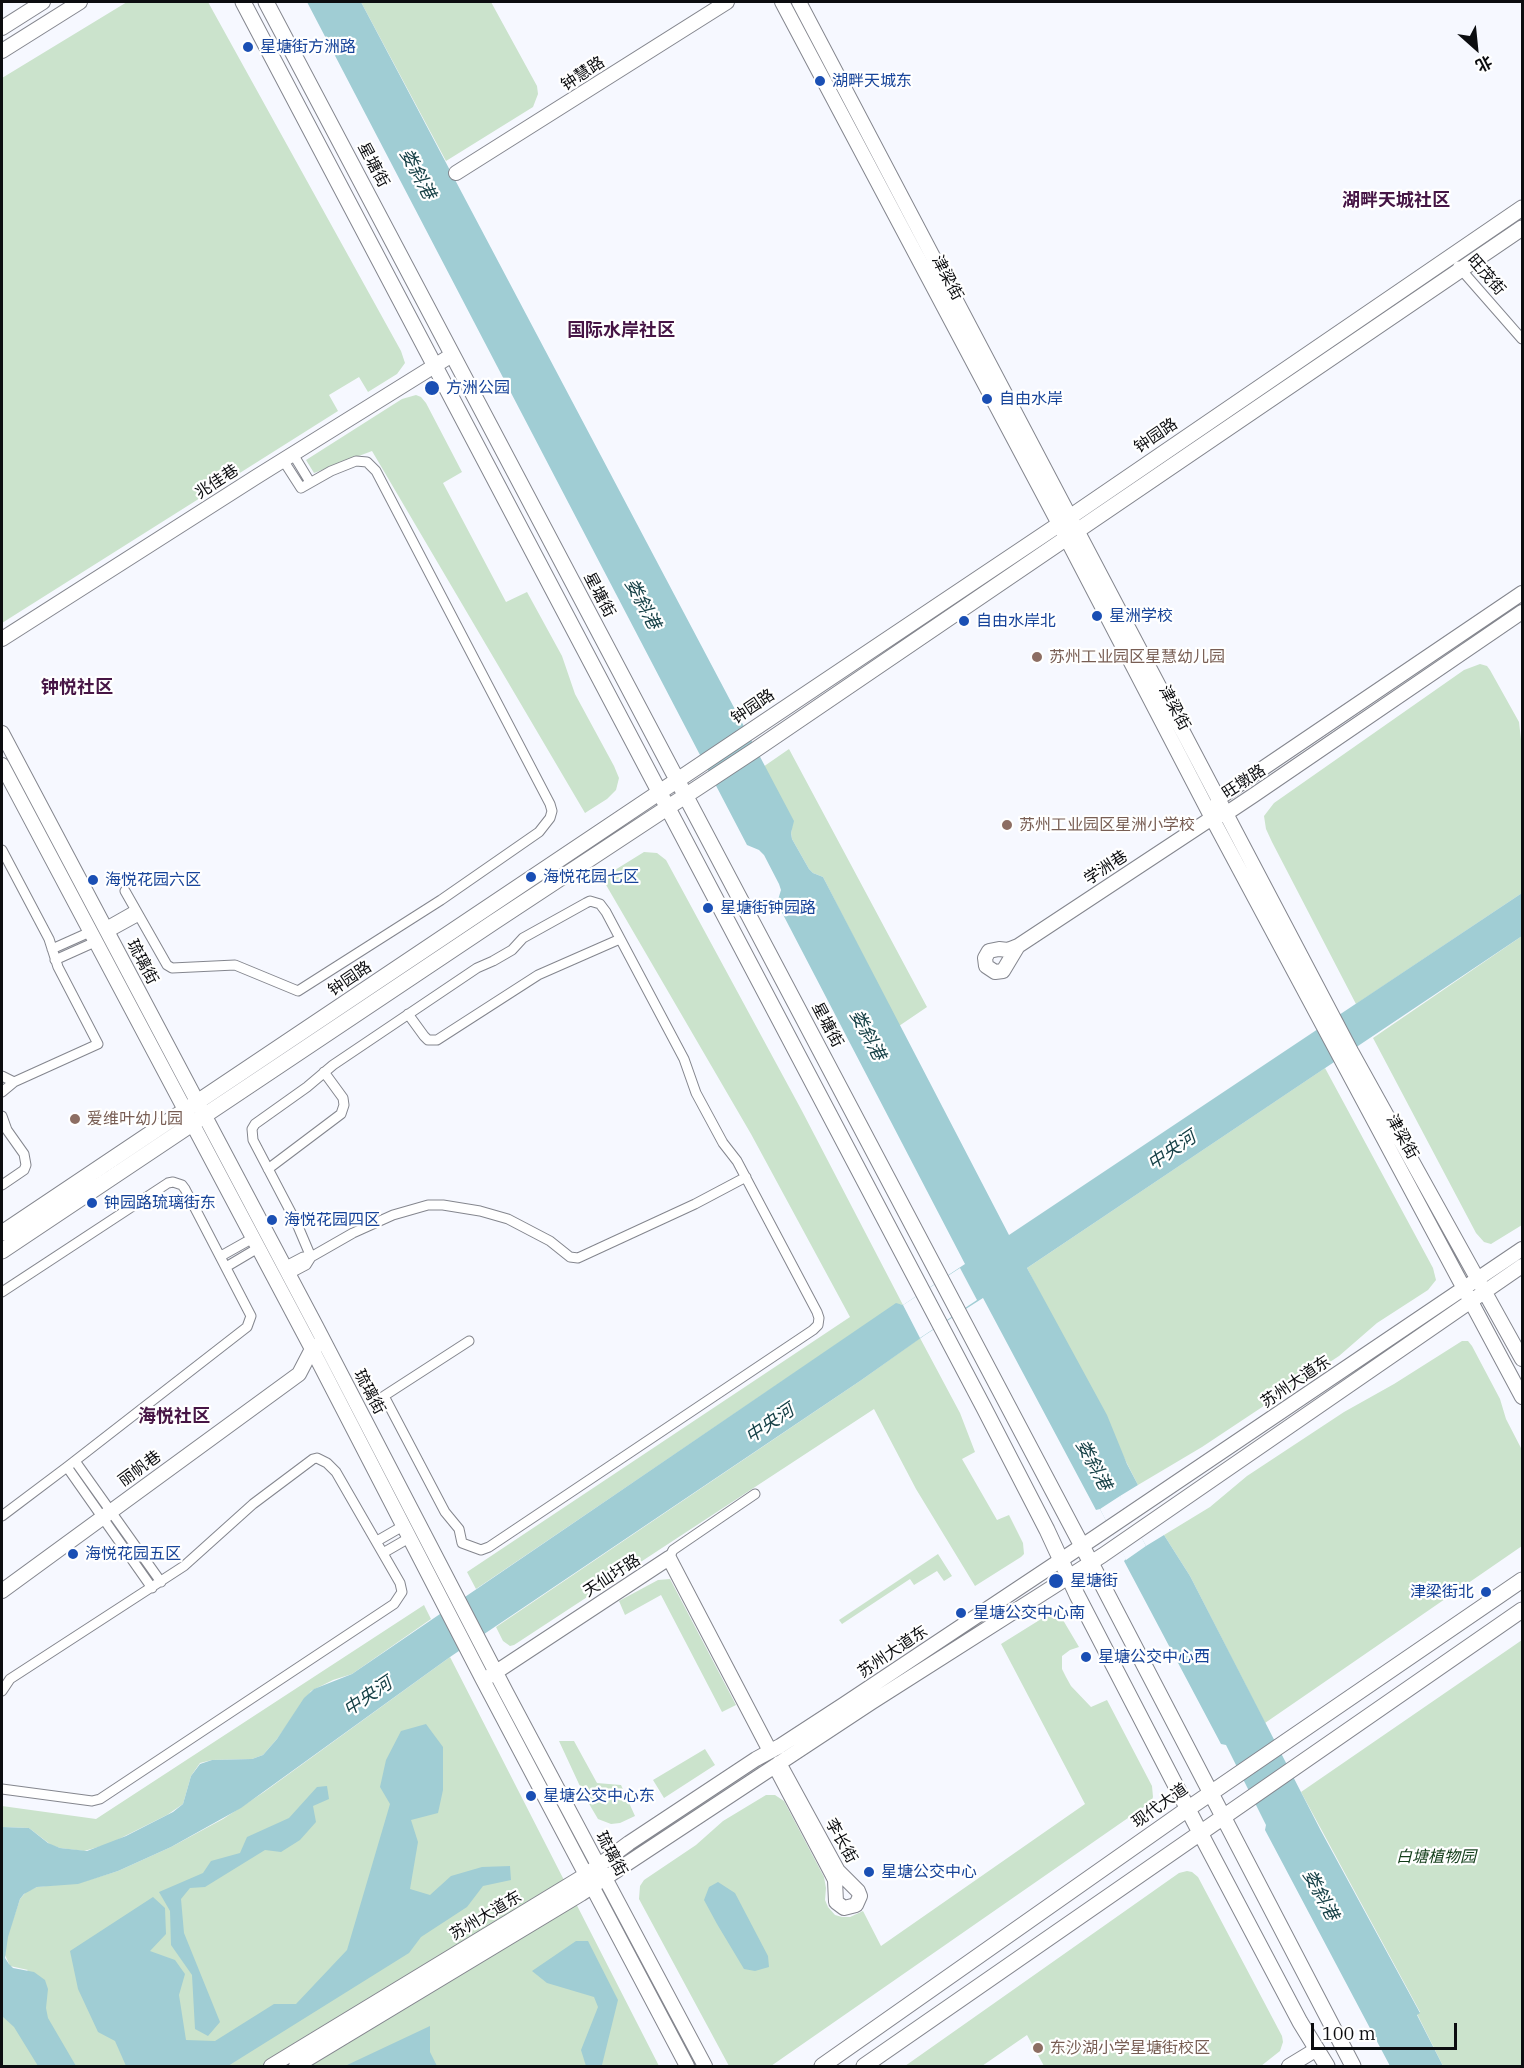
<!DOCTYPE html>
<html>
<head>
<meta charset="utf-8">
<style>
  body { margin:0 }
  #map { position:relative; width:1524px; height:2068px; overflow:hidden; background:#f6f8ff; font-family:"IBM Plex Serif","Noto Sans SC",serif }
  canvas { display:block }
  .frame { position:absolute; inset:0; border:3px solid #0c0d10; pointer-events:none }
  .north { position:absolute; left:1446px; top:18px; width:60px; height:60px; -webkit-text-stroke:4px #fff; paint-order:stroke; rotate:153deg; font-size:16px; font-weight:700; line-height:24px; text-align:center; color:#0c0d10 }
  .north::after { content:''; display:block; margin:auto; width:21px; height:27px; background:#0c0d10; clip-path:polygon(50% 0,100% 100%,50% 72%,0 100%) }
  .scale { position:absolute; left:1311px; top:2023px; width:146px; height:27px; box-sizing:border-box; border:3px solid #0c0d10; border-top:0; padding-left:8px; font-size:18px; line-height:21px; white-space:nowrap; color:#0c0d10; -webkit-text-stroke:4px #fff; paint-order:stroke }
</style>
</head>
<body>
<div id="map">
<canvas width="1524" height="2068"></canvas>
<div class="frame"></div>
<div class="north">北</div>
<div class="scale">100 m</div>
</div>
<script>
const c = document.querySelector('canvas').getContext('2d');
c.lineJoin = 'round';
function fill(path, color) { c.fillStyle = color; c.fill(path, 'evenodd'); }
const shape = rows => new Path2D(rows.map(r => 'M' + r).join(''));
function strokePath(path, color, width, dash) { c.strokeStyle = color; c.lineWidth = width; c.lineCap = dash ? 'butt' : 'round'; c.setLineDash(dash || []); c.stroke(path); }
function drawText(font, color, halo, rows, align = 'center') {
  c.font = font + ' "IBM Plex Serif","Noto Sans SC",serif'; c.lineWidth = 4.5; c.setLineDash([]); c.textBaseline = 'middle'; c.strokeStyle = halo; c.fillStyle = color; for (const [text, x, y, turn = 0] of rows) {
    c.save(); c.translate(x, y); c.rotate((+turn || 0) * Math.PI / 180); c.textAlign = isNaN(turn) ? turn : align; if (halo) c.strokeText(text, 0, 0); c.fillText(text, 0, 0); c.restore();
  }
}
const green = shape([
  [127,2,208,2,401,351,405,363,397,374,368,392,359,377,329,395,338,411,2,623,2,78],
  [361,2,491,2,537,86,538,94,533,107,446,161],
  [416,395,421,397,426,403,462,472,443,483,506,602,527,592,562,656,575,694,614,766,619,778,616,790,607,799,585,813,372,451,314,473,306,460,402,399],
  [1480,664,1487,666,1490,670,1519,722,1522,748,1522,893,1356,1004,1272,842,1266,829,1264,816,1274,803,1464,670],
  [789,749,927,1007,899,1026,823,877,813,873,809,869,792,839,791,833,793,821,763,767],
  [644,852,657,853,666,860,802,1111,903,1305,896,1304,476,1589,467,1572,850,1317,751,1134,602,878],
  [1522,936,1522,1225,1491,1244,1484,1242,1476,1233,1373,1038],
  [1325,1068,1433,1268,1436,1280,1428,1290,1377,1323,1339,1356,1202,1447,1138,1485,1027,1268],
  [920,1338,960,1413,975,1452,962,1459,997,1520,1009,1515,1023,1543,1024,1554,1021,1557,975,1586,916,1489,874,1409,514,1645,510,1646,503,1641,496,1627,860,1381],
  [1462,1341,1468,1341,1472,1346,1500,1399,1506,1419,1522,1450,1522,1546,1265,1723,1190,1576,1164,1535,1210,1507,1247,1476,1344,1412,1394,1384],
  [938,1554,952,1576,944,1581,937,1571,914,1585,910,1579,842,1624,839,1620],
  [670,1579,736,1705,722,1712,661,1595,625,1615,619,1601,658,1580],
  [424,1605,431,1619,352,1674,333,1680,311,1691,277,1739,263,1755,252,1759,212,1760,200,1763,191,1776,183,1804,167,1815,109,1844,84,1851,60,1848,51,1845,29,1828,2,1827,2,1806,96,1819],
  [1046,1616,1063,1620,1079,1647,1070,1650,1062,1656,1062,1669,1066,1677,1071,1686,1091,1707,1107,1700,1152,1786,1153,1797,1151,1802,771,2066,729,2066,639,1899,640,1886,644,1880,696,1845,723,1821,766,1795,775,1795,784,1801,824,1877,826,1888,825,1900,828,1907,835,1915,842,1917,850,1917,863,1911,881,1946,1085,1804,1001,1644],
  [1522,1640,1522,2066,1443,2066,1417,2014,1420,2012,1301,1792],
  [450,1657,659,2066,2,2066,2,1991,28,1970,10,1966,5,1955,7,1937,20,1899,26,1892,37,1887,82,1882,118,1871,171,1847,223,1819,264,1792],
  [559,1741,574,1741,597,1783,621,1785,635,1816,620,1823,611,1824,598,1819,585,1797],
  [705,1749,715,1765,664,1798,653,1780],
  [1187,1871,1192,1872,1198,1877,1282,2036,1283,2042,1280,2051,1261,2066,1044,2066,1027,2035,982,2066,905,2066,1179,1873]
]);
const water = shape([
  [307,2,361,2,794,821,791,833,792,839,809,869,813,873,823,877,1009,1235,1522,893,1522,936,1027,1268,1107,1415,1127,1464,1138,1485,1120,1496,1121,1500,1146,1546,1164,1535,1190,1576,1321,1831,1420,2013,1417,2015,1443,2066,1390,2066,1265,1830,1266,1825,1226,1745,1221,1744,1124,1561,1126,1559,1100,1509,1096,1510,983,1298,925,1335,860,1381,450,1657,241,1808,171,1847,118,1871,78,1884,37,1887,24,1894,20,1899,8,1937,5,1958,9,1964,13,1968,34,1972,45,1980,48,1989,46,2008,48,2018,76,2066,38,2066,14,2027,2,2016,2,1827,29,1828,48,1843,60,1848,87,1851,126,1836,173,1812,183,1804,191,1776,200,1764,212,1760,252,1759,263,1755,277,1739,304,1698,314,1689,352,1674,896,1303,903,1305,965,1264,777,903,781,890,779,884,764,855,759,850,747,845],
  [426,1724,443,1747,443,1790,438,1813,411,1820,418,1842,410,1889,430,1895,451,1876,482,1867,510,1866,511,1880,483,1886,467,1907,421,1937,409,1953,228,2066,126,2066,115,2041,98,2032,78,1989,70,1951,153,1897,165,1908,166,1934,150,1951,175,1960,185,1974,179,1995,186,2040,215,2041,274,2004,296,2004,347,1950,390,1804,380,1787,386,1760,401,1731],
  [327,1786,329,1799,313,1806,316,1822,300,1840,281,1852,265,1850,205,1887,190,1888,181,1899,184,1933,220,2022,208,2036,195,2029,192,1975,171,1945,170,1911,159,1892,203,1873,211,1861,240,1853,247,1837,289,1818,317,1787],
  [718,1882,735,1893,768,1956,769,1967,755,1971,744,1969,717,1924,704,1900,709,1887],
  [576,1941,588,1941,618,2000,602,2065,586,2066,581,2050,598,2007,594,1997,547,1983,532,1971],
  [430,2026,430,2052,437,2066,345,2066]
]);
const pier = shape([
  [960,1268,977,1300,920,1338,903,1305],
  [1120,1496,1146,1546,1126,1560,1100,1509]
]);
const street = shape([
  [1458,266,1522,339],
  [293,454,310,482],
  [2,850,49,939,58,967,98,1044,14,1082,2,1092],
  [125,891,167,965,172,968,235,965,298,991,441,900,539,832,550,818,552,811,550,804,376,471,367,462,356,461,331,471,301,488,283,460],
  [105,927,135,910],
  [108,933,139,916],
  [52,949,90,932],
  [55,960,95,942],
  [408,1014,424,1036,428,1040,437,1040,538,975,620,939],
  [2,1076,14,1082],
  [2,1116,7,1130,24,1154,26,1165,24,1170,2,1185],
  [268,1169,341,1114,344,1105,343,1098,324,1072],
  [221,1256,253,1238],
  [311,1257,297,1224,253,1140,252,1129,255,1124,307,1087,333,1065,477,968,493,961,512,950,523,938,586,903,590,901,600,904,606,912,684,1059,696,1093,723,1143,737,1161,817,1312,819,1318,818,1325,813,1330,489,1547,481,1550,462,1543,459,1529,445,1512,384,1396,469,1341],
  [226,1267,258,1248],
  [284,1267,303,1257,311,1257,353,1233,393,1215,428,1205,443,1205,480,1211,508,1219,550,1241,570,1257,578,1258,695,1204,746,1177],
  [289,1274,306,1265,311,1257],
  [2,1292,168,1183,173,1182,182,1185,185,1189,251,1316,247,1327,67,1467,2,1516],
  [75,1461,161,1582],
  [67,1467,152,1588],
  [377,1541,403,1526],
  [383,1553,409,1538],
  [669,1558,673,1550,755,1494],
  [2,1691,10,1679,184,1566,253,1504,313,1459,317,1458,327,1463,336,1472,400,1583,402,1592,394,1604,100,1799,92,1801,2,1789]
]);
const secondary = shape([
  [782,2,1059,524,1212,818,1522,1397],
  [799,2,1352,1053,1522,1359],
  [2,28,43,2],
  [2,51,80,2],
  [456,173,727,2],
  [2,639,256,477,452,355],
  [2,733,316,1326,506,1692,705,2066],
  [2,765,312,1349,483,1680,687,2066],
  [1217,805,1219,798,1522,593],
  [1018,946,1003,971,995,972,986,966,985,958,989,951,999,949,1008,950,1018,946,1212,818,1227,813,1254,795,1522,612],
  [2,1591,299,1374,312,1349,318,1345],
  [490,1676,669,1558,770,1751],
  [775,1766,832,1874,835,1880,836,1902,844,1908,856,1905,860,1896,858,1891,838,1871,779,1763],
  [271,2066,587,1874,629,1843,756,1759,780,1746,843,1705,1094,1538,1522,1249],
  [296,2066,581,1894,872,1702,1103,1555,1522,1266],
  [1289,2066,1317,2049]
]);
const primary = shape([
  [243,2,983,1406,1047,1530,1077,1595,1207,1846,1300,2022,1327,2066],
  [266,2,1091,1563,1353,2066],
  [2,1233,1070,517,1522,208],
  [2,1251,494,922,755,750,1522,228],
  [822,2066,1189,1808,1522,1580],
  [864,2066,1522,1610]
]);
const markers = [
  [248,47,6,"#1a4fb4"],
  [820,81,6,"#1a4fb4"],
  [432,388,8,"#1a4fb4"],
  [987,399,6,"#1a4fb4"],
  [1097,616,6,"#1a4fb4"],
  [964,621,6,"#1a4fb4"],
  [1037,657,6,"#8d6e63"],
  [1007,825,6,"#8d6e63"],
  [531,877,6,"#1a4fb4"],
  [93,880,6,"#1a4fb4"],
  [708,908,6,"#1a4fb4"],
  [75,1119,6,"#8d6e63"],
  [92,1203,6,"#1a4fb4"],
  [272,1220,6,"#1a4fb4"],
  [73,1554,6,"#1a4fb4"],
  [1056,1581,8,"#1a4fb4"],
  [1486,1592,6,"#1a4fb4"],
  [961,1613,6,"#1a4fb4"],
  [1086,1657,6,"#1a4fb4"],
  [531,1796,6,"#1a4fb4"],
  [869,1872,6,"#1a4fb4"],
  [1038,2048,6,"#8d6e63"]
];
const transitNames = [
  ["星塘街方洲路",260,47],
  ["湖畔天城东",832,81],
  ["方洲公园",446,388],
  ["自由水岸",999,399],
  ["星洲学校",1109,616],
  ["自由水岸北",976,621],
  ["海悦花园七区",543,877],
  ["海悦花园六区",105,880],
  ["星塘街钟园路",720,908],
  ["钟园路琉璃街东",104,1203],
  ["海悦花园四区",284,1220],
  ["海悦花园五区",85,1554],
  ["星塘街",1070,1581],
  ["津梁街北",1474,1592,"right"],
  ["星塘公交中心南",973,1613],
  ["星塘公交中心西",1098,1657],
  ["星塘公交中心东",543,1796],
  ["星塘公交中心",881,1872]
];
const streetNames = [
  ["钟慧路",583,74,-33],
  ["星塘街",373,165,62],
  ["旺茂街",1486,275,49],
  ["津梁街",947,278,62],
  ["钟园路",1156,436,-34],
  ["兆佳巷",217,482,-33],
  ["星塘街",599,595,62],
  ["钟园路",753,707,-34],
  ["津梁街",1174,708,62],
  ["旺墩路",1244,782,-33],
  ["学洲巷",1106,868,-33],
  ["琉璃街",142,962,62],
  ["钟园路",350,979,-34],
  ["星塘街",827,1025,62],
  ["津梁街",1402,1137,61],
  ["苏州大道东",1296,1382,-34],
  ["琉璃街",369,1392,62],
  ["丽帆巷",140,1469,-36],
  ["天仙圩路",612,1576,-33],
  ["苏州大道东",893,1652,-34],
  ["现代大道",1160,1806,-35],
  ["李长街",841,1841,61],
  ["琉璃街",611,1854,62],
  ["苏州大道东",486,1916,-31]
];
const educationNames = [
  ["苏州工业园区星慧幼儿园",1049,657],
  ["苏州工业园区星洲小学校",1019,825],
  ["爱维叶幼儿园",87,1119],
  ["东沙湖小学星塘街校区",1050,2048]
];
const parkNames = [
  ["白塘植物园",1436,1857]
];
const waterNames = [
  ["娄斜港",417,174,62],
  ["娄斜港",642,604,62],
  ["娄斜港",867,1035,62],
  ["中央河",1172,1151,-34],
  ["中央河",770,1424,-34],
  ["娄斜港",1093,1465,62],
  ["中央河",368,1697,-34],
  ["娄斜港",1320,1895,62]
];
const neighbourhoodNames = [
  ["湖畔天城社区",1396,201],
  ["国际水岸社区",621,331],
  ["钟悦社区",77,688],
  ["海悦社区",174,1417]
];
fill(green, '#cbe3cc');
fill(water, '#a0cdd4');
fill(pier, '#f6f8ff');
strokePath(street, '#84868e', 11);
strokePath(secondary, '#84868e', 16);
strokePath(primary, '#84868e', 17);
strokePath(street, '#fff', 9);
strokePath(secondary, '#fff', 14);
strokePath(primary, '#fff', 15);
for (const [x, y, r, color] of markers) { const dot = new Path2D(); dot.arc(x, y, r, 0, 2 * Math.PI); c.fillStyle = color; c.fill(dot); strokePath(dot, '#fff', 2); }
drawText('16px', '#164399', '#fff', transitNames, 'left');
drawText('16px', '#0c0d10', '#fff', streetNames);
drawText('16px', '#785e54', '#fff', educationNames, 'left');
drawText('italic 16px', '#123d19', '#fff', parkNames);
drawText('italic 18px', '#174147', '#fff', waterNames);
drawText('bold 18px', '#461545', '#fff', neighbourhoodNames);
</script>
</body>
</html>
